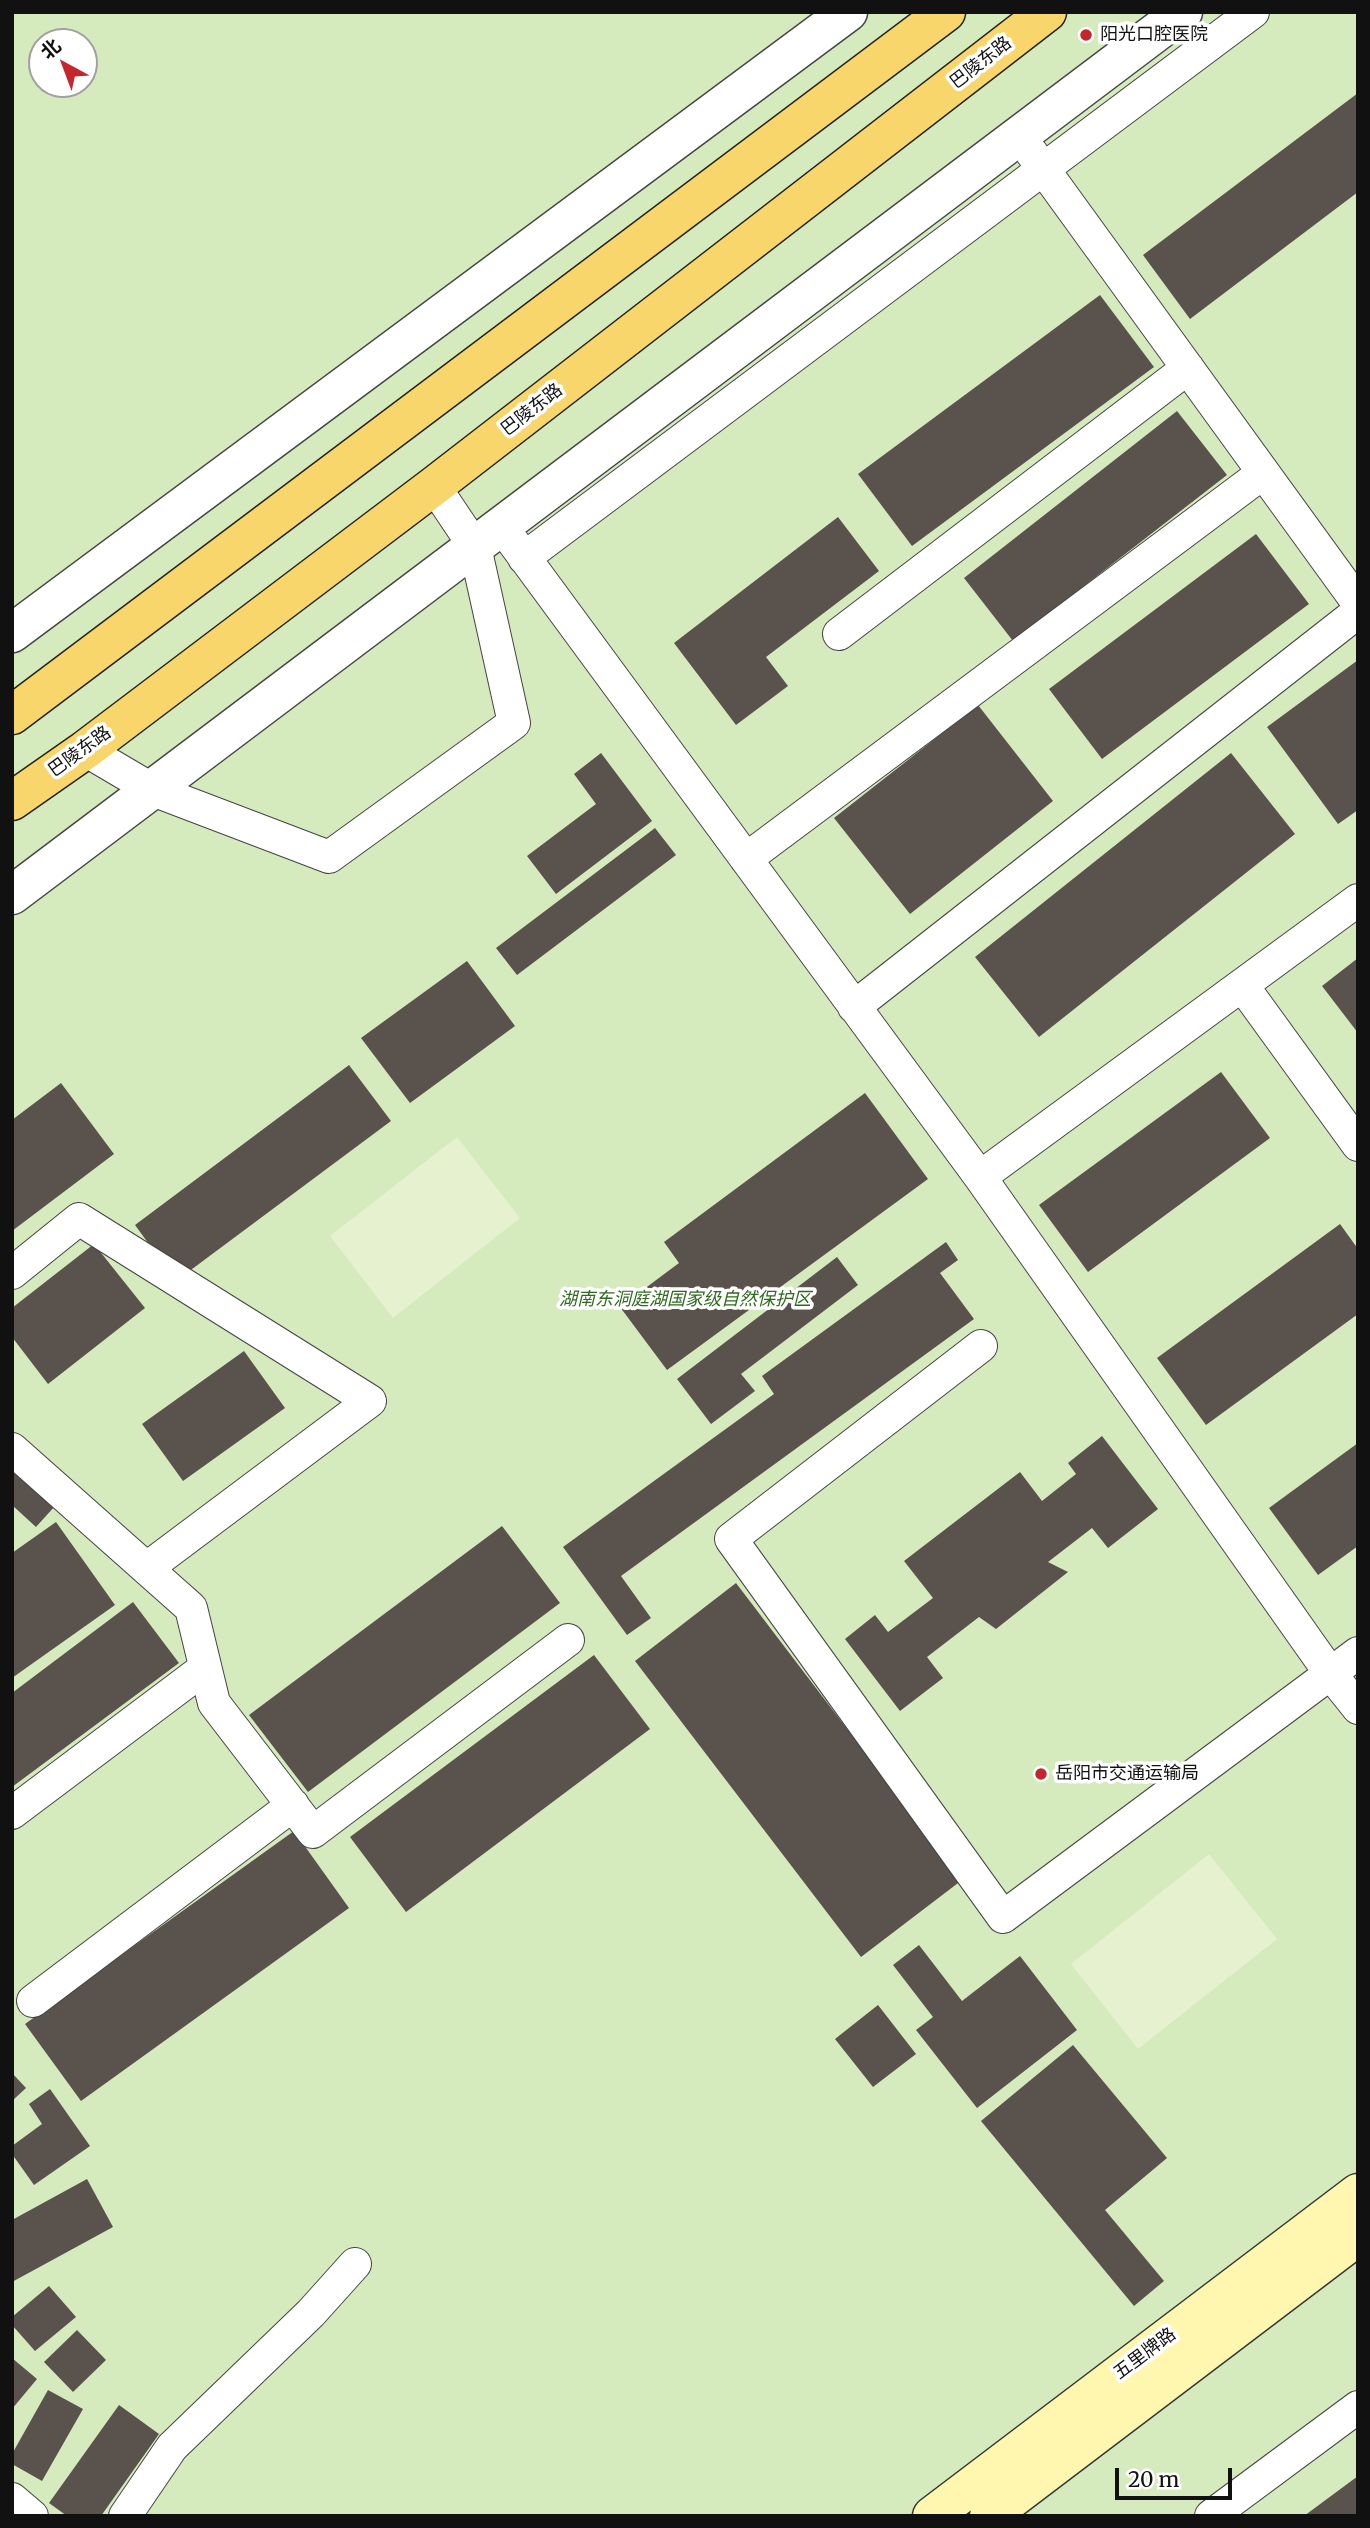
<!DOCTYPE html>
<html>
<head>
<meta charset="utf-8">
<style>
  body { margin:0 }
  #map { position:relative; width:1370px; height:2528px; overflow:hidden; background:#fffdf5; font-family:Merriweather,"Noto Sans SC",serif }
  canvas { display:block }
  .frame { position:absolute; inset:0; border:14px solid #111; pointer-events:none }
  .north { position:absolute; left:28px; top:28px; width:70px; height:70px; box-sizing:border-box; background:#fff; border:2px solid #a0a0a0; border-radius:50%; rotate:319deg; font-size:19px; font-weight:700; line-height:28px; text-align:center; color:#111 }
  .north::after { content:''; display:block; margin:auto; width:24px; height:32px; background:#c4262e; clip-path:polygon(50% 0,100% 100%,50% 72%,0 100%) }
  .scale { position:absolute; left:1115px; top:2468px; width:117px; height:32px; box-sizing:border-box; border:4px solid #111; border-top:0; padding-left:9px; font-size:21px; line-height:24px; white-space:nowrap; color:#111; -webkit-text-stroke:5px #fff; paint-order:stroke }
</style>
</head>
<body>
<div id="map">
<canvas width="1370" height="2528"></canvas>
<div class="frame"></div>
<div class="north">北</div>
<div class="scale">20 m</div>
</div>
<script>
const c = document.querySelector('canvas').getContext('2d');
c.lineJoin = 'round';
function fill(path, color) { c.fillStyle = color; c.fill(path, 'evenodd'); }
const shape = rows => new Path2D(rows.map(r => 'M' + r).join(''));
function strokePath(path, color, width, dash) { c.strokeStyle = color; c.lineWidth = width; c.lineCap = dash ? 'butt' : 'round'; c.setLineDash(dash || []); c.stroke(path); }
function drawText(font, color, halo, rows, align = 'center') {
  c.font = font + ' Merriweather,"Noto Sans SC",serif'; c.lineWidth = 7; c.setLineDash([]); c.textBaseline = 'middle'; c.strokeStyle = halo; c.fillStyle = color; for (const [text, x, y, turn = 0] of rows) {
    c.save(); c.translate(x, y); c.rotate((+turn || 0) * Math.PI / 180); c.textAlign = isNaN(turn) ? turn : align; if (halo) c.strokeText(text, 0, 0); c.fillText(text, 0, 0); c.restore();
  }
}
const green = shape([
  [12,12,1358,12,1358,2516,12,2516],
  [42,42,84,42,84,84,42,84]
]);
const pitch = shape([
  [457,1137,520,1218,393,1318,330,1236],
  [1209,1854,1277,1939,1138,2049,1071,1964]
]);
const building = shape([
  [1358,93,1358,192,1190,319,1143,255],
  [1100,295,1154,367,912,546,858,474],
  [1177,411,1227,475,1013,641,964,578],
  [838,517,879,571,766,657,788,686,736,725,674,643],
  [1256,534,1309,604,1102,759,1049,689],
  [1358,660,1358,810,1338,824,1267,727],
  [978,705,1053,801,910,914,834,818],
  [601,753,652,821,556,894,527,856,596,804,574,774],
  [1231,753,1295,834,1039,1037,975,957],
  [655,828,676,855,517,975,496,948],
  [1358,958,1358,1033,1322,986],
  [467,961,515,1026,410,1103,361,1038],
  [349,1065,391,1121,176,1281,135,1225],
  [1221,1072,1270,1138,1088,1272,1039,1205],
  [61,1083,114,1154,12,1231,12,1120],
  [865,1093,928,1179,667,1370,620,1307,679,1263,664,1242],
  [1340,1224,1358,1249,1358,1314,1206,1425,1157,1358],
  [946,1242,958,1260,940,1273,974,1319,621,1576,651,1618,627,1635,563,1547,774,1394,762,1376],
  [94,1244,145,1308,48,1384,12,1337,12,1308],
  [837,1257,858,1285,741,1374,755,1391,711,1424,677,1379],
  [244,1351,285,1408,183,1481,142,1424],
  [1102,1436,1158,1509,1108,1548,1092,1528,1048,1562,1068,1572,996,1629,979,1617,927,1657,943,1678,900,1711,845,1639,875,1615,888,1632,933,1598,904,1561,1020,1472,1042,1501,1076,1474,1068,1463],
  [1358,1443,1358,1546,1318,1575,1269,1508],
  [12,1468,55,1506,36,1527,12,1505],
  [56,1522,115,1605,12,1678,12,1553],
  [502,1526,560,1603,308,1792,249,1715],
  [736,1583,962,1880,861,1957,635,1661],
  [133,1602,179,1663,12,1787,12,1693],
  [594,1655,650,1729,406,1912,350,1837],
  [294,1831,349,1908,81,2101,25,2024],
  [919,1945,962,2001,1020,1956,1077,2030,977,2108,916,2030,933,2017,893,1965],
  [878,2005,916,2054,873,2087,835,2039],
  [1073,2045,1167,2158,1105,2210,1164,2281,1134,2306,981,2121],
  [12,2073,26,2088,12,2101],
  [50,2089,90,2146,34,2185,12,2154,12,2146,42,2124,29,2104],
  [87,2179,113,2227,12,2282,12,2220],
  [49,2286,76,2317,35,2351,12,2325,12,2317],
  [77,2330,106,2360,73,2392,44,2362],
  [12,2358,37,2379,12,2409],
  [48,2390,83,2409,42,2481,12,2464,12,2454],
  [119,2405,159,2434,101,2516,67,2516,49,2503],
  [1358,2476,1358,2516,1304,2516]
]);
const minor = shape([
  [1031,152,1358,603],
  [502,527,980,1177,1330,1673,1358,1708],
  [524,558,1253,12],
  [839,634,1188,368],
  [85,750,153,790,329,857,514,723,475,547,434,486],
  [746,859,1263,473],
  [1242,985,1358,1145],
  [854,1007,1358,612],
  [980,1177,1358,900],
  [12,1273,79,1219,370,1401,147,1568],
  [981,1346,731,1539,1003,1917,1358,1653],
  [12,1449,191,1608,214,1703,313,1832,568,1640],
  [12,1813,205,1668],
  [33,2001,293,1805],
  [12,2499,32,2516],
  [125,2516,172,2447,311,2313,355,2264],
  [1211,2516,1358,2407]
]);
const tertiary = shape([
  [12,633,848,12],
  [12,895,1183,12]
]);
const secondary = shape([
  [932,2516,1358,2193],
  [989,2516,1358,2236]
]);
const primary = shape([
  [12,715,946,12],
  [12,801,85,750,434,486,1047,12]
]);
const markers = [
  [1086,35,7,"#c4262e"],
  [1041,1774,7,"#c4262e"]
];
const poiNames = [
  ["阳光口腔医院",1100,35],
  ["岳阳市交通运输局",1055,1774]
];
const streetNames = [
  ["巴陵东路",981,63,-38],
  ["巴陵东路",532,410,-38],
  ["巴陵东路",80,752,-36],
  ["五里牌路",1145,2354,-37]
];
const parkNames = [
  ["湖南东洞庭湖国家级自然保护区",685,1300]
];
fill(green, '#d5ebbd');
fill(pitch, '#e6f2cf');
fill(building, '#5a524d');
strokePath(minor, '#444', 34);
strokePath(tertiary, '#444', 41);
strokePath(secondary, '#333', 41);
strokePath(primary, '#222', 41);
strokePath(minor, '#fff', 32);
strokePath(tertiary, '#fff', 38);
strokePath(secondary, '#fff6b0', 38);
strokePath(primary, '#f9d66b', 38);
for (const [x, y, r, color] of markers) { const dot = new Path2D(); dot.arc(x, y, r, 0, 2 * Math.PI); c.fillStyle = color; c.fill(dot); strokePath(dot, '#fff', 2.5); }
drawText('18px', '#111', '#fff', poiNames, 'left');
drawText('18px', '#111', '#fff', streetNames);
drawText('italic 18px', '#2f6b1f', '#fff', parkNames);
</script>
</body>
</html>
